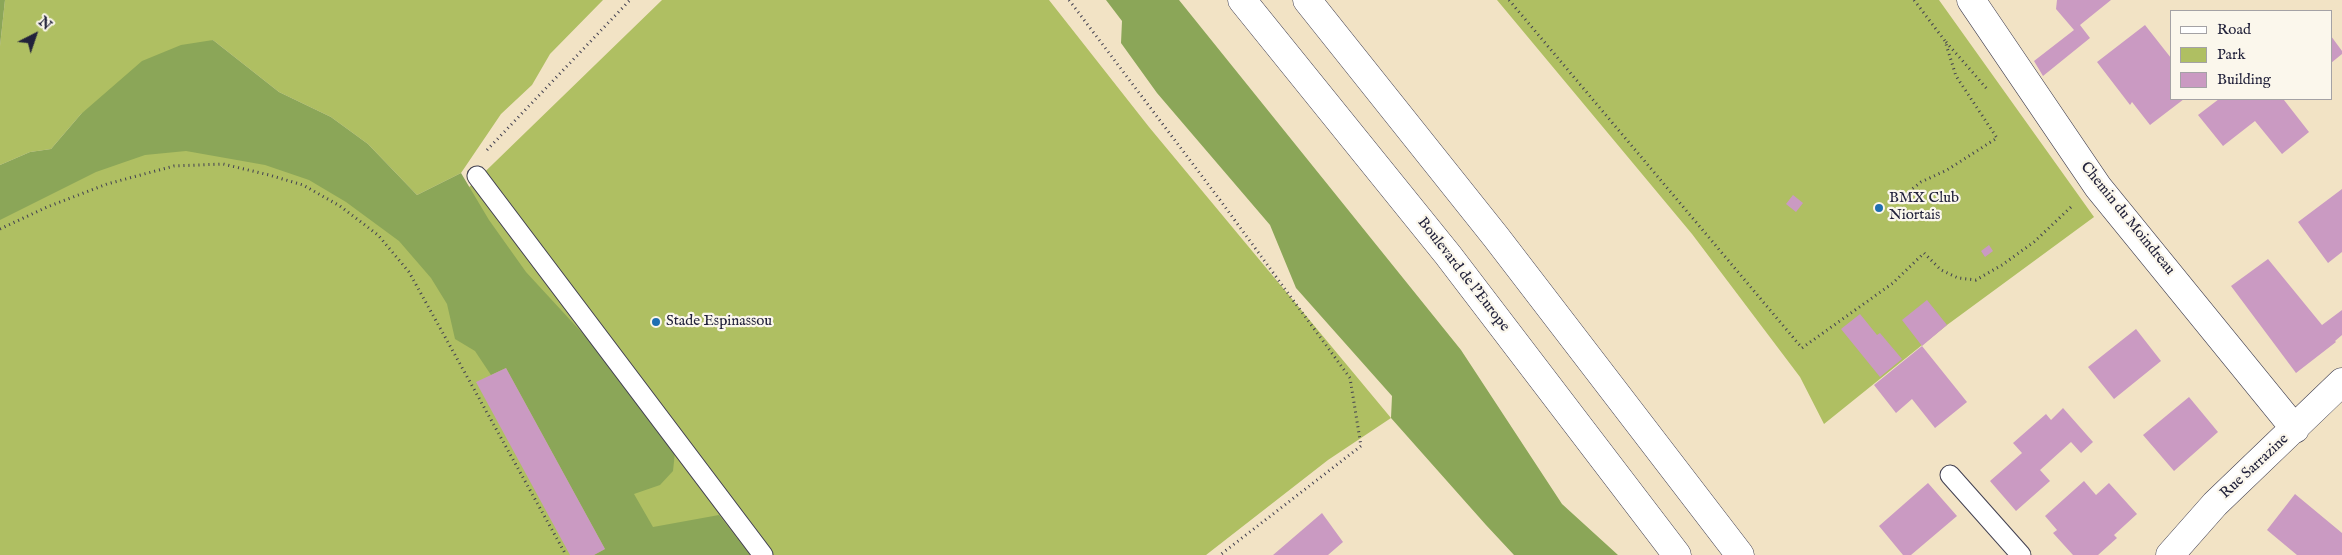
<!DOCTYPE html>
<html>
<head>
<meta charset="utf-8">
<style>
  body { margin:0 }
  #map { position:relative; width:2342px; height:555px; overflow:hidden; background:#f2e3c5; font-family:"IM FELL English",serif }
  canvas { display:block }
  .legend { position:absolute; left:2170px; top:10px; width:162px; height:90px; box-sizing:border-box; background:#fbf7ec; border:1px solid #a4a2a5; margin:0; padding:6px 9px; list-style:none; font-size:15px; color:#22223b }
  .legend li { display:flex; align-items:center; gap:10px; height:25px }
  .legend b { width:25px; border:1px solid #a4a2a5 }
  .north { position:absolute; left:10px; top:10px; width:50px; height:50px; -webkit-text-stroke:4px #fbf7ec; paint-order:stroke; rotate:41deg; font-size:14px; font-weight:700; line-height:20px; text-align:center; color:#22223b }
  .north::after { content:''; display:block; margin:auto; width:18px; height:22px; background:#22223b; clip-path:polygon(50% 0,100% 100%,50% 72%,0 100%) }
</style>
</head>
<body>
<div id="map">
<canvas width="2342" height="555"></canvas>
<ul class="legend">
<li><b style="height:6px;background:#fff"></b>Road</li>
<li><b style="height:14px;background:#afbf62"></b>Park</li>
<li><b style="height:14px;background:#ca9ac2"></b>Building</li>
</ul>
<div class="north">N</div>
</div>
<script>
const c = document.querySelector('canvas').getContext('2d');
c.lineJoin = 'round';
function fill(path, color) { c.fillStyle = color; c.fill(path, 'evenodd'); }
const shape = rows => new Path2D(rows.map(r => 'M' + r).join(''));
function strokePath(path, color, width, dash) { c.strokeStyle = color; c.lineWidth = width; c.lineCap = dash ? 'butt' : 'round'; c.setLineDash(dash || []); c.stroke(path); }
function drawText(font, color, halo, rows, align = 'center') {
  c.font = font + ' "IM FELL English",serif'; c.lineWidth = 4.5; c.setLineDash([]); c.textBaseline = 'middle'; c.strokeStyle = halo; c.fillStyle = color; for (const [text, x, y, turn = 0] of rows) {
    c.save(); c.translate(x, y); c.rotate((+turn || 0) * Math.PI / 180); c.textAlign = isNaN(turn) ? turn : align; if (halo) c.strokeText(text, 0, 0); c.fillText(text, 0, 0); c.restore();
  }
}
const green = shape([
  [5,0,603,0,550,54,532,85,501,114,461,173,417,195,368,144,331,117,279,92,213,40,81,114,51,149,30,152,0,165,0,46],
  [662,0,1049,0,1149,127,1391,418,1328,460,1206,555,0,555,0,214,201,73,428,227],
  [1497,0,1939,0,2094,217,1947,325,1824,424,1800,377,1692,234]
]);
const forest = shape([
  [0,0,5,0,0,46],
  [1106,0,1179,0,1461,350,1562,504,1618,555,1514,555,1486,525,1391,418,1392,396,1296,288,1270,225,1157,93,1121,43,1122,21],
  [213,40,279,92,331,117,368,144,417,195,461,173,489,220,526,272,597,349,675,452,673,471,660,485,634,494,653,527,719,515,750,555,594,555,605,549,506,368,491,375,475,351,455,339,447,304,431,278,399,241,346,202,309,180,265,165,186,151,145,155,96,172,0,220,0,165,30,152,51,149,81,114,142,61,181,45]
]);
const building = shape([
  [2057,0,2111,0,2080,25,2090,38,2043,76,2034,61,2074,30,2056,9],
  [2145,25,2171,58,2171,99,2184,99,2150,125,2132,102,2130,105,2097,62],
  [2331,36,2342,51,2342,54,2331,63],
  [2219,99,2285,99,2284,100,2309,132,2282,154,2255,121,2223,146,2198,115],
  [2342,189,2342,252,2328,263,2298,222],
  [1793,195,1803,203,1796,212,1786,204],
  [1989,245,1993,251,1985,257,1981,251],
  [2268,259,2322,325,2342,310,2342,335,2335,341,2336,342,2296,373,2231,286],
  [1927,300,1947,325,1922,346,1902,320],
  [1860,314,1877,335,1880,333,1902,359,1880,377,1841,329],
  [2136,329,2161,361,2114,399,2088,367],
  [1922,346,1967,402,1935,428,1912,399,1896,413,1874,385],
  [506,368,605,549,594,555,570,555,476,382],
  [2189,397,2218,432,2174,471,2143,435],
  [2063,408,2093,442,2081,453,2071,442,2040,470,2050,481,2016,511,1990,481,2022,453,2013,443,2046,414,2051,420],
  [2084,481,2096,495,2109,483,2137,514,2114,535,2117,538,2098,555,2073,555,2053,533,2057,530,2045,516],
  [1928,483,1957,516,1911,555,1903,555,1879,526],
  [2295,494,2342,533,2342,555,2297,555,2267,530],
  [1322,513,1343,542,1328,555,1273,555]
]);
const path = shape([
  [1069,0,1220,200,1350,378,1361,446,1220,555],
  [1509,0,1802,348,1893,283,1924,253,1941,270,1958,278,1976,280,2002,265,2034,242,2071,207],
  [1946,42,1988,90],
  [487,150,630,0],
  [1901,198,1921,182,1947,170,1997,138,1956,76,1945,41,1914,0],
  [0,229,47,207,107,184,174,166,223,164,269,175,303,185,340,206,378,235,409,272,566,555]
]);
const lane = shape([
  [477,176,763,555],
  [1950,475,2021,555]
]);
const street = shape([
  [1971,0,2098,187,2295,429],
  [2170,555,2215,504,2342,382]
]);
const highway = shape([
  [1242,0,1448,255,1677,555],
  [1307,0,1496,237,1740,555]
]);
const markers = [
  [1879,208,5,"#1f6fb2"],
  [656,322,5,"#1f6fb2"]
];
const poiNames = [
  ["BMX Club",1889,199],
  ["Niortais",1889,216],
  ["Stade Espinassou",666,322]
];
const streetNames = [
  ["Chemin du Moindreau",2127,219,51],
  ["Boulevard de l'Europe",1463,275,52],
  ["Rue Sarrazine",2255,467,-43]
];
fill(green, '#afbf62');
fill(forest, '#8ba658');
fill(building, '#ca9ac2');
strokePath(lane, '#413f50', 21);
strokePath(street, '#413f50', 29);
strokePath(highway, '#413f50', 29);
strokePath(path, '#413f50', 3, [1, 4]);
strokePath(lane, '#fff', 19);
strokePath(street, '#fff', 28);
strokePath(highway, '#fff', 28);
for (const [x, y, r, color] of markers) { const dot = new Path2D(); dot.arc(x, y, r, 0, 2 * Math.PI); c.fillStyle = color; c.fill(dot); strokePath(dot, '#fbf7ec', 2); }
drawText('15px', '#22223b', '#fbf7ec', poiNames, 'left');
drawText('15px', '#22223b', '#fbf7ec', streetNames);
</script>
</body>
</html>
